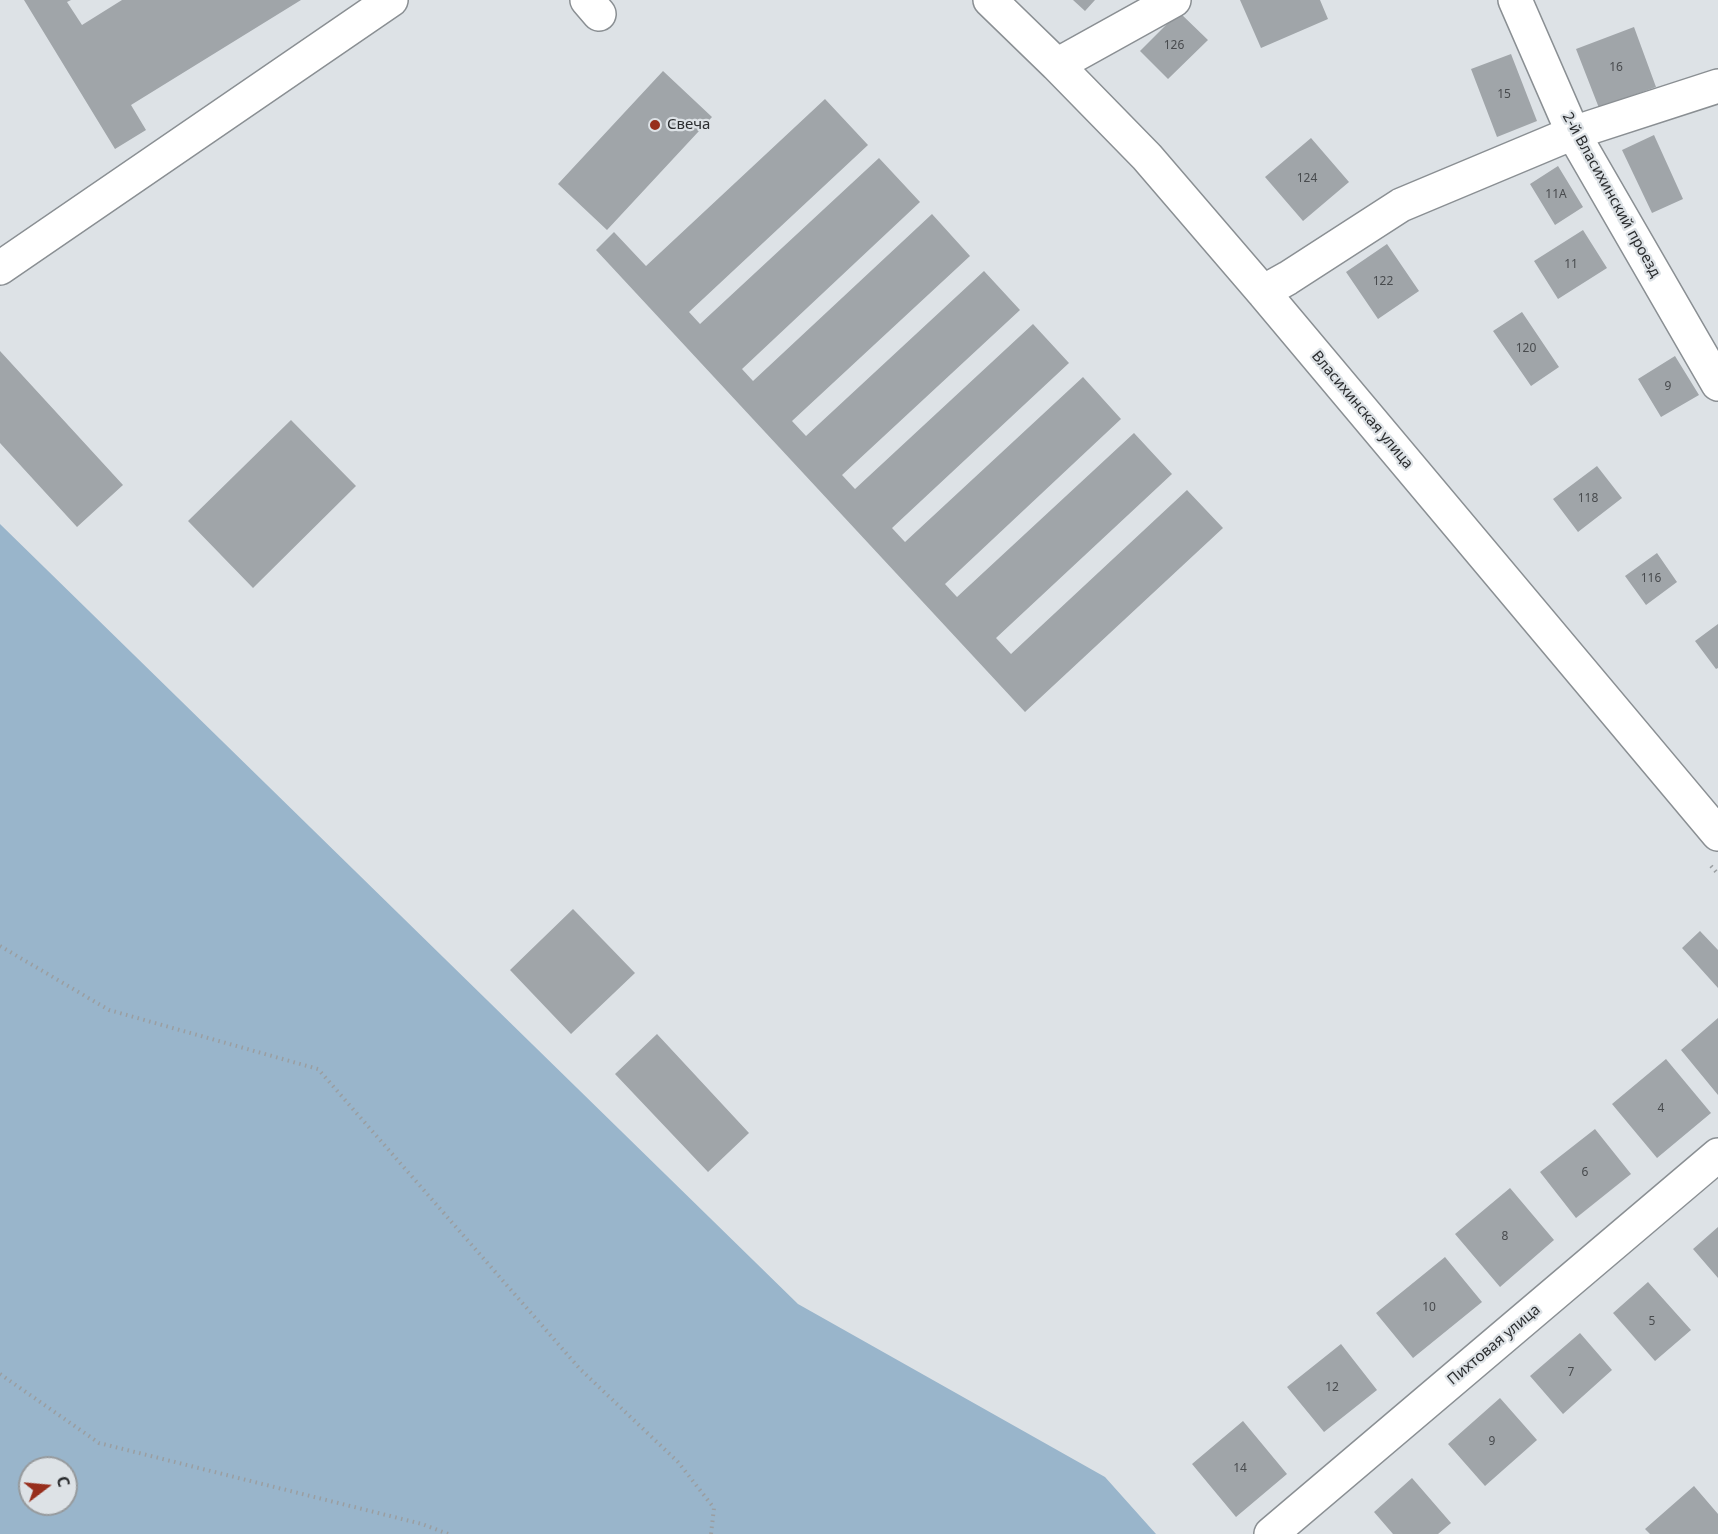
<!DOCTYPE html>
<html>
<head>
<meta charset="utf-8">
<style>
  body { margin:0 }
  #map { position:relative; width:1718px; height:1534px; overflow:hidden; background:#dde2e6; font-family:"Noto Sans",sans-serif }
  canvas { display:block }
  .north { position:absolute; left:18px; top:1456px; width:60px; height:60px; box-sizing:border-box; background:#dde2e6; border:2px solid #969a9d; border-radius:50%; rotate:74deg; font-size:16px; font-weight:700; line-height:24px; text-align:center; color:#2b2d2f }
  .north::after { content:''; display:block; margin:auto; width:21px; height:27px; background:#972e1c; clip-path:polygon(50% 0,100% 100%,50% 72%,0 100%) }
</style>
</head>
<body>
<div id="map">
<canvas width="1718" height="1534"></canvas>
<div class="north">С</div>
</div>
<script>
const c = document.querySelector('canvas').getContext('2d');
c.lineJoin = 'round';
function fill(path, color) { c.fillStyle = color; c.fill(path, 'evenodd'); }
const shape = rows => new Path2D(rows.map(r => 'M' + r).join(''));
function strokePath(path, color, width, dash) { c.strokeStyle = color; c.lineWidth = width; c.lineCap = dash ? 'butt' : 'round'; c.setLineDash(dash || []); c.stroke(path); }
function drawText(font, color, halo, rows, align = 'center') {
  c.font = font + ' "Noto Sans",sans-serif'; c.lineWidth = 4.5; c.setLineDash([]); c.textBaseline = 'middle'; c.strokeStyle = halo; c.fillStyle = color; for (const [text, x, y, turn = 0] of rows) {
    c.save(); c.translate(x, y); c.rotate((+turn || 0) * Math.PI / 180); c.textAlign = isNaN(turn) ? turn : align; if (halo) c.strokeText(text, 0, 0); c.fillText(text, 0, 0); c.restore();
  }
}
const forest = shape([
  [0,524,798,1304,1105,1477,1156,1534,0,1534],
  [30,1468,66,1468,66,1504,30,1504]
]);
const building = shape([
  [24,0,71,0,67,2,82,25,122,0,301,0,131,105,146,130,115,149],
  [1073,0,1095,0,1085,11],
  [1240,0,1320,0,1328,19,1261,48],
  [1179,12,1208,40,1168,79,1140,51],
  [1634,27,1656,87,1599,108,1576,49],
  [1511,54,1537,121,1497,137,1471,69],
  [663,71,712,117,607,230,558,184],
  [825,99,868,145,689,312,700,324,879,158,920,202,742,369,753,381,932,214,970,256,792,421,806,436,984,271,1020,310,842,475,855,489,1033,324,1069,363,892,528,905,542,1083,377,1121,419,945,584,957,597,1134,433,1172,474,996,638,1011,654,1187,490,1223,528,1025,712,596,250,614,232,646,266],
  [1654,135,1683,199,1652,213,1622,150],
  [1311,138,1349,182,1303,221,1265,177],
  [1558,166,1583,207,1555,225,1530,184],
  [1583,230,1607,268,1558,299,1534,261],
  [1387,244,1419,291,1378,319,1346,272],
  [1522,312,1559,367,1531,386,1493,331],
  [0,351,123,485,77,527,0,443],
  [1675,356,1699,395,1661,417,1638,379],
  [291,420,356,486,253,588,188,521],
  [1597,466,1622,498,1578,532,1553,499],
  [1657,553,1677,582,1646,605,1625,576],
  [1718,624,1718,668,1716,669,1695,641],
  [573,909,635,973,571,1034,510,970],
  [1700,931,1718,950,1718,988,1682,948],
  [1718,1018,1718,1095,1681,1050],
  [657,1034,749,1133,708,1172,615,1074],
  [1666,1059,1711,1113,1657,1158,1612,1104],
  [1595,1129,1631,1174,1576,1218,1540,1172],
  [1510,1188,1554,1240,1500,1287,1455,1234],
  [1718,1227,1718,1278,1693,1249],
  [1445,1257,1482,1302,1413,1358,1376,1313],
  [1648,1282,1691,1330,1655,1361,1613,1313],
  [1580,1333,1612,1370,1563,1414,1530,1376],
  [1341,1344,1377,1390,1324,1432,1287,1387],
  [1500,1398,1537,1440,1485,1486,1448,1444],
  [1243,1421,1287,1474,1236,1517,1192,1464],
  [1412,1478,1451,1523,1438,1534,1393,1534,1374,1512],
  [1694,1486,1718,1514,1718,1534,1650,1534,1645,1529]
]);
const path = shape([
  [1711,866,1718,874],
  [0,946,109,1010,318,1069,580,1369,678,1462,714,1508,711,1534],
  [0,1374,99,1443,422,1524,448,1534]
]);
const minor = shape([
  [587,0,599,14],
  [990,0,1057,65,1147,157,1263,292,1718,834],
  [1515,0,1573,133,1718,384],
  [1057,65,1174,0],
  [0,268,391,0],
  [1263,292,1288,278,1401,205,1573,133,1718,86],
  [1271,1534,1718,1155]
]);
const markers = [
  [655,125,6,"#972e1c"]
];
const numberNames = [
  ["126",1174,46],
  ["16",1616,68],
  ["15",1504,95],
  ["124",1307,179],
  ["11А",1556,195],
  ["11",1571,265],
  ["122",1383,282],
  ["120",1526,349],
  ["9",1668,387],
  ["118",1588,499],
  ["116",1651,579],
  ["4",1661,1109],
  ["6",1585,1173],
  ["8",1505,1237],
  ["10",1429,1308],
  ["5",1652,1322],
  ["7",1571,1373],
  ["12",1332,1388],
  ["9",1492,1442],
  ["14",1240,1469]
];
const poiNames = [
  ["Свеча",667,125]
];
const streetNames = [
  ["2-й Власихинский проезд",1611,195,61],
  ["Власихинская улица",1362,410,50],
  ["Пихтовая улица",1494,1345,-40]
];
fill(forest, '#99b5cb');
fill(building, '#a0a5a9');
strokePath(minor, '#8a8f93', 36);
strokePath(path, '#9a9ea1', 4, [1.5, 4.5]);
strokePath(minor, '#fff', 33);
for (const [x, y, r, color] of markers) { const dot = new Path2D(); dot.arc(x, y, r, 0, 2 * Math.PI); c.fillStyle = color; c.fill(dot); strokePath(dot, '#dde2e6', 2); }
drawText('12px', '#484b4e', null, numberNames);
drawText('15px', '#2b2d2f', '#dde2e6', poiNames, 'left');
drawText('15px', '#2b2d2f', '#dde2e6', streetNames);
</script>
</body>
</html>
